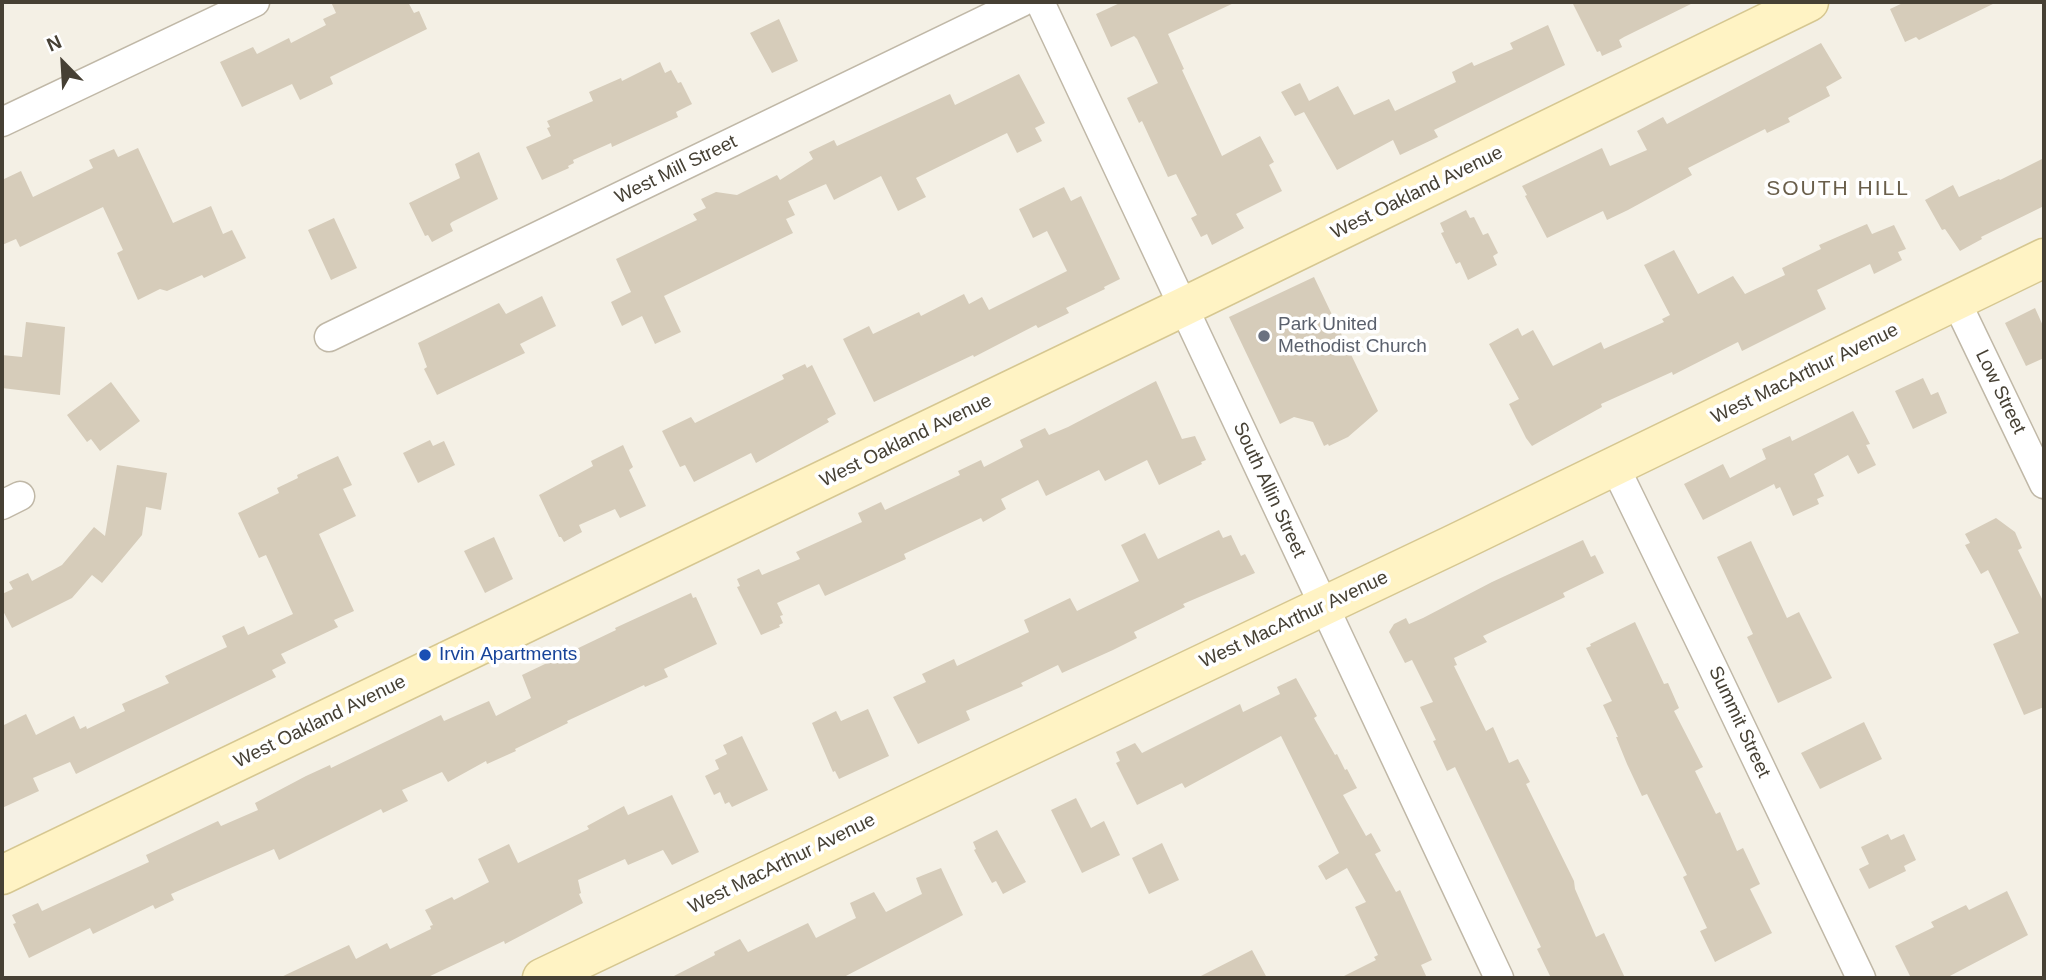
<!DOCTYPE html>
<html>
<head>
<meta charset="utf-8">
<style>
  body { margin:0 }
  #map { position:relative; width:2046px; height:980px; overflow:hidden; background:#f4f0e5; font-family:Arial,sans-serif }
  canvas { display:block }
  .frame { position:absolute; inset:0; border:4px solid #464034; pointer-events:none }
  .north { position:absolute; left:28px; top:28px; width:70px; height:70px; -webkit-text-stroke:5px #fff; paint-order:stroke; rotate:336deg; font-size:19px; font-weight:700; line-height:28px; text-align:center; color:#464034 }
  .north::after { content:''; display:block; margin:auto; width:24px; height:32px; background:#464034; clip-path:polygon(50% 0,100% 100%,50% 72%,0 100%) }
</style>
</head>
<body>
<div id="map">
<canvas width="2046" height="980"></canvas>
<div class="frame"></div>
<div class="north">N</div>
</div>
<script>
const c = document.querySelector('canvas').getContext('2d');
c.lineJoin = 'round';
function fill(path, color) { c.fillStyle = color; c.fill(path, 'evenodd'); }
const shape = rows => new Path2D(rows.map(r => 'M' + r).join(''));
function strokePath(path, color, width, dash) { c.strokeStyle = color; c.lineWidth = width; c.lineCap = dash ? 'butt' : 'round'; c.setLineDash(dash || []); c.stroke(path); }
function drawText(font, color, halo, rows, align = 'center') {
  c.font = font + ' Arial,sans-serif'; c.lineWidth = 7; c.setLineDash([]); c.textBaseline = 'middle'; c.strokeStyle = halo; c.fillStyle = color; for (const [text, x, y, turn = 0] of rows) {
    c.save(); c.translate(x, y); c.rotate((+turn || 0) * Math.PI / 180); c.textAlign = isNaN(turn) ? turn : align; if (halo) c.strokeText(text, 0, 0); c.fillText(text, 0, 0); c.restore();
  }
}
const building = shape([
  [331,2,408,2,414,13,419,11,427,29,330,77,333,84,300,100,292,84,242,107,220,62,253,47,257,54,289,38,291,43,326,25,323,19,336,13],
  [1122,2,1236,2,1168,34,1184,69,1182,70,1222,156,1260,136,1274,162,1269,165,1282,191,1236,214,1244,228,1212,245,1207,234,1201,237,1191,218,1197,215,1176,174,1168,177,1142,121,1139,123,1127,98,1158,83,1137,39,1134,36,1111,47,1096,14],
  [1572,2,1695,2,1624,37,1619,40,1622,47,1602,56,1600,51,1597,52],
  [1905,2,1997,2,1919,40,1916,37,1905,42,1890,9],
  [779,19,798,61,772,73,750,33],
  [1548,25,1565,65,1434,130,1438,137,1400,155,1393,140,1337,170,1304,112,1295,116,1281,92,1300,83,1309,101,1338,86,1354,115,1389,99,1395,111,1456,82,1452,72,1472,62,1474,66,1513,49,1510,43],
  [1821,43,1842,78,1826,87,1830,96,1788,118,1790,122,1767,133,1765,129,1688,168,1692,175,1628,210,1607,220,1603,211,1547,238,1525,196,1527,195,1522,186,1602,148,1610,166,1647,150,1637,131,1663,117,1667,124],
  [660,62,665,73,671,70,678,83,681,82,692,104,676,112,678,117,612,147,611,143,573,160,574,163,568,166,569,168,542,180,526,147,551,136,547,128,550,127,547,121,593,101,589,92,621,78,622,81],
  [1019,74,1045,123,1035,128,1042,141,1017,153,1007,133,916,178,926,197,898,211,881,176,834,200,826,184,788,201,795,215,786,219,793,233,664,296,681,332,655,344,642,316,622,326,611,302,631,292,616,259,697,220,693,214,706,208,701,199,716,192,737,195,777,175,780,180,813,159,809,152,834,140,837,146,950,94,955,105],
  [138,148,173,223,211,206,223,234,232,230,246,258,204,278,202,275,167,291,160,289,138,300,117,253,123,250,103,207,20,247,16,239,2,245,2,180,21,171,33,197,93,168,89,160,114,149,118,157],
  [479,152,498,199,452,222,450,224,453,231,432,242,428,235,425,236,409,203,460,178,455,164],
  [2044,158,2044,206,1981,237,1982,239,1960,251,1945,229,1942,230,1925,200,1953,185,1959,197,1999,179,2000,180],
  [1064,187,1071,201,1081,196,1120,279,1104,287,1105,289,1066,308,1069,313,1038,328,1036,325,974,357,973,355,874,402,843,339,869,326,873,334,919,312,921,316,964,294,969,304,982,297,989,310,1067,271,1047,231,1033,238,1019,209],
  [1466,210,1470,218,1474,217,1483,235,1488,233,1498,253,1493,256,1497,265,1468,280,1460,262,1456,264,1441,233,1444,232,1440,223],
  [334,218,357,268,331,280,308,230],
  [1867,224,1872,234,1894,225,1906,249,1898,252,1902,260,1874,274,1870,264,1817,290,1826,309,1742,351,1738,342,1673,375,1672,372,1601,404,1602,407,1532,446,1526,438,1509,404,1519,399,1489,344,1518,328,1522,336,1533,330,1553,366,1601,342,1604,349,1664,322,1662,319,1670,315,1644,265,1674,250,1698,294,1733,276,1745,294,1785,275,1782,268,1821,249,1819,245],
  [1314,277,1378,411,1348,437,1329,446,1328,444,1324,446,1313,422,1294,417,1280,424,1229,317],
  [542,296,556,326,520,344,525,353,437,395,424,369,427,367,418,343,499,303,506,314],
  [2035,308,2044,328,2044,358,2026,366,2005,323],
  [26,322,65,327,60,395,2,388,2,355,22,357],
  [805,364,807,368,812,365,836,414,827,419,829,422,756,463,751,453,694,482,685,465,680,467,662,431,691,417,695,423,784,379,782,375],
  [1923,378,1931,395,1938,392,1947,413,1913,429,1895,391],
  [1156,381,1182,439,1195,436,1206,460,1201,462,1202,464,1159,485,1147,460,1105,481,1099,470,1046,496,1038,480,1001,499,1006,509,983,522,981,518,904,554,906,559,825,596,819,584,777,603,783,615,780,616,783,623,779,625,780,627,761,635,737,587,740,586,737,579,759,569,762,575,800,559,796,552,862,522,858,513,881,502,885,510,960,475,958,471,981,460,984,467,1023,447,1020,440,1045,428,1049,435,1068,427],
  [111,382,140,421,100,451,91,439,87,442,67,415],
  [1853,411,1870,444,1866,445,1876,465,1858,474,1848,455,1814,474,1824,496,1817,499,1819,504,1793,516,1780,487,1776,489,1774,484,1703,520,1684,484,1723,464,1730,478,1766,459,1762,449,1790,436,1792,441],
  [430,440,433,446,444,441,455,465,418,483,403,453],
  [623,445,633,467,629,470,646,506,620,518,615,509,579,525,582,532,564,542,561,537,559,537,539,495,593,466,591,461],
  [338,456,352,485,343,489,356,516,319,534,354,611,334,620,338,627,281,654,286,663,272,670,276,677,76,774,70,762,33,778,39,791,2,808,2,726,26,714,36,735,74,716,80,729,86,726,87,729,125,711,122,704,169,683,165,676,227,647,222,636,244,626,248,635,293,614,266,555,259,558,238,513,279,493,277,488,298,478,297,475],
  [117,465,167,473,161,510,146,507,142,535,102,583,92,575,72,598,12,628,2,609,2,594,13,589,9,582,28,573,32,581,62,565,94,527,105,536],
  [1996,518,2015,532,2022,548,2018,550,2044,603,2044,707,2024,715,1993,644,2019,633,1988,570,1981,574,1965,545,1970,543,1965,534],
  [1219,530,1223,538,1231,535,1241,556,1245,554,1255,573,1183,604,1185,607,1134,632,1137,638,1113,650,1062,673,1058,665,1021,683,1023,686,966,711,970,720,918,744,893,697,926,682,922,674,954,659,957,666,1029,632,1024,620,1070,598,1077,611,1139,581,1121,545,1145,533,1158,559],
  [494,537,513,579,485,593,464,551],
  [1583,540,1591,557,1595,555,1604,573,1563,593,1565,597,1483,636,1487,642,1454,658,1457,665,1454,666,1486,731,1493,727,1509,763,1518,759,1530,782,1526,784,1574,881,1575,889,1596,937,1604,933,1625,978,1551,978,1537,949,1541,947,1455,767,1447,771,1433,741,1436,740,1420,707,1433,702,1412,660,1405,663,1389,632,1394,624,1406,618,1409,624,1423,618,1492,582],
  [1751,541,1787,618,1799,612,1832,678,1778,703,1747,637,1753,634,1717,557],
  [691,593,693,598,696,597,717,644,664,669,668,677,645,687,644,685,567,721,568,723,515,749,516,751,487,764,486,761,448,782,442,772,402,790,408,801,383,813,381,809,279,860,274,849,171,894,174,900,155,909,153,905,93,934,90,928,29,958,13,924,16,923,12,915,38,903,42,911,149,862,146,855,218,821,221,826,258,810,255,803,306,776,330,765,331,768,441,715,444,721,489,701,496,716,531,698,522,675,616,630,615,628],
  [1635,622,1664,684,1668,683,1679,708,1674,711,1703,767,1695,771,1716,814,1720,812,1737,851,1743,848,1760,884,1750,889,1772,933,1715,962,1700,931,1707,928,1683,877,1687,875,1647,794,1642,796,1627,764,1616,737,1618,737,1603,705,1612,701,1586,648,1591,646,1590,644],
  [1296,678,1317,716,1314,718,1335,755,1337,754,1345,770,1347,769,1357,788,1343,795,1366,836,1371,833,1381,851,1375,854,1396,892,1400,890,1432,960,1421,965,1427,978,1340,978,1376,960,1374,957,1378,955,1355,907,1366,902,1347,868,1326,880,1318,866,1339,853,1281,736,1185,788,1182,783,1137,805,1116,763,1120,761,1116,752,1135,743,1142,753,1240,704,1243,712,1280,694,1277,687],
  [868,709,889,756,839,779,835,771,833,772,812,723,836,711,841,721],
  [1864,722,1882,759,1820,789,1801,753],
  [742,736,768,790,732,807,729,802,725,804,720,792,714,795,705,776,719,769,715,760,727,754,723,745],
  [672,795,699,852,672,865,663,850,628,865,625,859,578,880,581,893,579,894,583,903,505,944,504,941,426,978,279,978,349,945,356,959,387,943,390,949,431,929,430,926,433,925,425,910,452,897,454,900,489,882,478,859,509,844,518,863,589,829,587,826,624,806,628,815],
  [1076,798,1091,828,1104,821,1120,855,1082,873,1051,810],
  [997,830,1026,882,1003,894,996,881,992,883,974,850,976,849,973,842],
  [1888,834,1891,840,1904,834,1916,860,1904,866,1906,871,1869,889,1859,869,1869,864,1861,847],
  [1162,843,1179,880,1149,894,1132,858],
  [941,868,963,915,842,978,670,978,715,955,714,952,740,939,748,952,808,923,816,938,856,918,850,903,874,892,886,912,922,894,916,878],
  [2007,891,2028,935,1946,978,1911,978,1895,946,1934,927,1931,922,1966,905,1969,910],
  [1252,950,1267,978,1197,978]
]);
const street = shape([
  [1040,2,1499,978],
  [2,122,255,2],
  [1956,301,2044,484],
  [329,337,1022,2],
  [1615,467,1711,664,1861,978],
  [2,505,20,496]
]);
const secondary = shape([
  [2,875,1183,307,1809,2],
  [542,978,1452,545,2044,258]
]);
const markers = [
  [1264,336,7,"#6b7280"],
  [425,655,7,"#1a4fb4"]
];
const streetNames = [
  ["West Mill Street",676,170,-26],
  ["West Oakland Avenue",1417,193,-26],
  ["West MacArthur Avenue",1805,374,-26],
  ["Low Street",2000,392,64],
  ["West Oakland Avenue",906,441,-26],
  ["South Allin Street",1269,490,65],
  ["West MacArthur Avenue",1294,620,-25],
  ["West Oakland Avenue",320,722,-26],
  ["Summit Street",1739,722,65],
  ["West MacArthur Avenue",782,864,-26]
];
const worshipNames = [
  ["Park United",1278,325],
  ["Methodist Church",1278,347]
];
const transitNames = [
  ["Irvin Apartments",439,655]
];
const neighbourhoodNames = [
  ["SOUTH HILL",1838,189]
];
fill(building, '#d6ccba');
strokePath(street, '#c0b8a7', 31);
strokePath(secondary, '#d6c791', 41);
strokePath(street, '#fff', 28);
strokePath(secondary, '#fff3c4', 38);
for (const [x, y, r, color] of markers) { const dot = new Path2D(); dot.arc(x, y, r, 0, 2 * Math.PI); c.fillStyle = color; c.fill(dot); strokePath(dot, '#fff', 2.5); }
drawText('19px', '#464034', '#fff', streetNames);
drawText('19px', '#5b616d', '#fff', worshipNames, 'left');
drawText('19px', '#164399', '#fff', transitNames, 'left');
c.letterSpacing = '2px';
drawText('21px', '#6a5f4b', '#fff', neighbourhoodNames);
c.letterSpacing = '0px';
</script>
</body>
</html>
